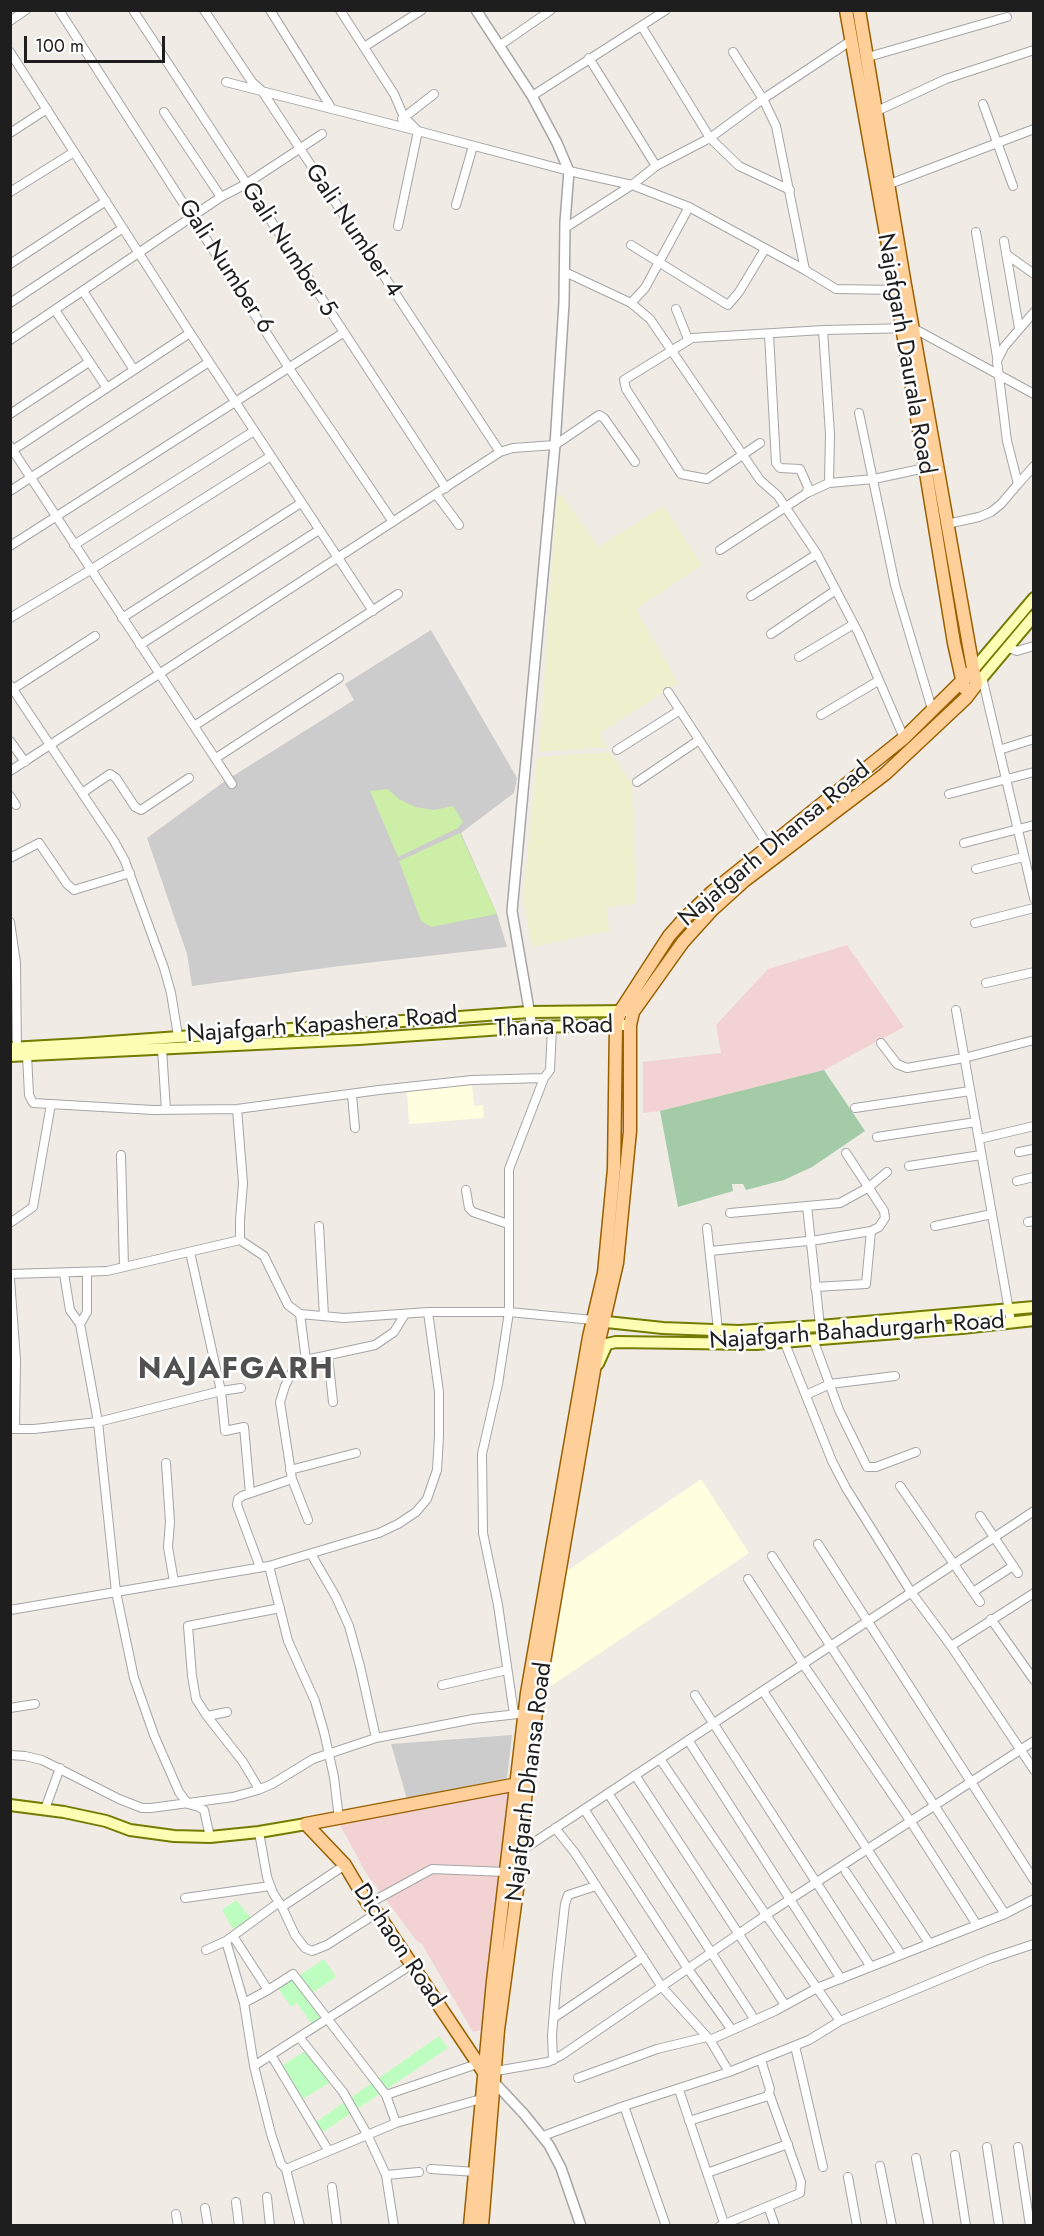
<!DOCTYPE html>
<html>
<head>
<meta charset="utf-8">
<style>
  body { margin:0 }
  #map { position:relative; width:1044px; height:2236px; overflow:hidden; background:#f0ebe4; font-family:Jost,sans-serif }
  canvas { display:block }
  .frame { position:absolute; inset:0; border:12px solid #1e1e1e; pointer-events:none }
  .scale { position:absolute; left:24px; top:36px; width:141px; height:27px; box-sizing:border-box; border:3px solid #1e1e1e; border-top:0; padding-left:8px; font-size:18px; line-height:21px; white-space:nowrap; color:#1e1e1e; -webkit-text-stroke:4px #fff; paint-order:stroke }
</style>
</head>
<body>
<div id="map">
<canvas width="1044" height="2236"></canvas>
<div class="frame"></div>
<div class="scale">100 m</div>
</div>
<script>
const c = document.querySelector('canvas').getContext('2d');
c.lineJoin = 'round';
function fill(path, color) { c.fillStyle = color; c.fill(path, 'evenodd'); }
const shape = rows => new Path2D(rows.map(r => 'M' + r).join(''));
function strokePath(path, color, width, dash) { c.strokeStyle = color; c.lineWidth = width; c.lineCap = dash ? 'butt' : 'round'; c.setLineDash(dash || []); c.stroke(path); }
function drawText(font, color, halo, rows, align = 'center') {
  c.font = font + ' Jost,sans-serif'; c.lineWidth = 5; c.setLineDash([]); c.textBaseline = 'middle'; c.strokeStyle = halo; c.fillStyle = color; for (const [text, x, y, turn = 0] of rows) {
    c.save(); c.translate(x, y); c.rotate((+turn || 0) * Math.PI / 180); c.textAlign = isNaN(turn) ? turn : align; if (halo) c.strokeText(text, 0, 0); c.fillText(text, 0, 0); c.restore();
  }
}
const commercial = shape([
  [847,945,904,1027,824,1070,660,1111,643,1113,643,1062,721,1053,716,1025,768,969],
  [511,1791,481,2030,473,2032,422,1944,416,1940,366,1873,339,1823]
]);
const education = shape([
  [472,1085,474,1106,483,1105,484,1118,409,1124,407,1090],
  [701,1479,749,1553,548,1688,567,1571]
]);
const religious = shape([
  [431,630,517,778,514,793,461,833,497,914,507,947,340,966,192,986,187,954,147,838,225,781,354,700,345,684],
  [512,1735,507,1778,407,1799,391,1744]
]);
const farmland = shape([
  [557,495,562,495,598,547,663,506,702,565,636,609,678,683,600,733,607,747,539,752],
  [610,752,632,784,636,904,606,907,609,931,532,947,523,899,537,757]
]);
const grass = shape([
  [388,789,399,799,415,807,434,810,453,806,463,822,458,828,398,857,370,791],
  [460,833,497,914,431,927,421,921,399,861]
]);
const cemetery = shape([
  [824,1070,865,1131,812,1167,784,1180,746,1190,743,1184,732,1184,733,1191,678,1207,660,1111]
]);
const park = shape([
  [236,1900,251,1918,234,1931,222,1910],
  [324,1959,336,1977,312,1993,300,1975],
  [292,1979,324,2020,314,2027,297,2003,291,2007,277,1987],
  [439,2036,448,2048,323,2132,316,2122],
  [308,2049,332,2081,303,2099,283,2065]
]);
const minor = shape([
  [59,10,289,368,393,522],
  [133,10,446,488],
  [204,10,252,82,262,91,500,452],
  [270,10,332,109],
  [340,10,394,94,404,117,418,131,398,226],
  [10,21,26,10],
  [642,27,710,138,739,166,790,190],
  [499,46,551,10],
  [364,47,422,10],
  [10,52,190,333,373,611],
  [733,52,763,99,776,126,805,270],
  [868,57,1007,17],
  [589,58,656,166],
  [226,82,418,131,569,171,632,185,689,207,805,270,836,289,896,290],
  [532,96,666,10],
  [983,104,1013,186],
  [877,111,946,79,1034,50],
  [164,112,221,197],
  [402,119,434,94],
  [10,133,47,109],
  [887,185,1034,129],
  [10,192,74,152],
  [456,205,473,146],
  [565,228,632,185,656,166,710,138,763,99,852,40],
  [976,232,997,357],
  [1004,241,1019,328],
  [631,245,728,305,739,292,765,249],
  [1006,254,1034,274],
  [10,264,106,201],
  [565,272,631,303,650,319,760,480,778,496,817,554,859,634,904,738],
  [83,291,134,370],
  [10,303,123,228],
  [631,303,645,288,689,207],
  [676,309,688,339],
  [55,310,107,388],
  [823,330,830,434,829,483],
  [10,340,221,197,246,184,322,134],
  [859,413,895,585,932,709],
  [10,414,89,362],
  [760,443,707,479,681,474,626,389,624,380,692,338,823,330,913,328,1034,394],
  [10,446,232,784],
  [13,450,190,333],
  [1018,484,1034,466],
  [10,491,209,362],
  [807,493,829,483,874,479,925,468],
  [436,494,459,525],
  [947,524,979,517,991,512,1001,504,1018,484,1007,441,997,361,1004,347,1034,312],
  [74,545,254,431],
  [10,546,343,333],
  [720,550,807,493,808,487,800,469,780,468,776,463,769,334],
  [751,596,817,554],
  [10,618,92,569,271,456],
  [122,618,301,503],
  [771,634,836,590],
  [140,645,319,530],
  [1007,647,1017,651,1034,646],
  [799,657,854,624],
  [982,677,1034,898],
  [10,685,114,841,125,861,164,968,171,993,178,1036],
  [13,689,95,636],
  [668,692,769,847],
  [821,715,878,681],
  [194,726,398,594],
  [10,741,25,762],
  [617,750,680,710],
  [999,750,1034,739],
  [216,758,339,678],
  [10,771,500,452,513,448,555,445,599,415,604,418,635,462],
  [637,782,699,740],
  [82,793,110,774,116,778,135,807,141,810,189,778],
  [949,794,1034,772],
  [10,796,16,805],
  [964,843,1034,825],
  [10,858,39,843,67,884,74,890,130,873],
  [976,869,1023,857],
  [10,922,16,963,17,1053],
  [975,923,1034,908],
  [986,983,1034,972],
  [956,1010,1011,1322],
  [881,1043,897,1064,907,1068,964,1058,1034,1040],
  [162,1049,166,1110],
  [27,1055,29,1095,33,1103,153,1110,237,1109,379,1090,472,1080,544,1078],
  [352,1095,355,1128],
  [855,1108,970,1091],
  [237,1109,243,1183,240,1220,240,1240],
  [877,1137,976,1122],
  [979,1139,1034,1126],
  [1019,1152,1034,1149],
  [121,1155,124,1267],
  [909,1166,981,1155],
  [1017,1181,1034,1177],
  [466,1190,469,1208,473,1212,508,1224],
  [807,1206,820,1326],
  [730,1213,840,1203,869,1187,887,1172],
  [1028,1222,1034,1221],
  [10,1223,33,1207,51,1104],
  [319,1226,324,1316],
  [935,1226,992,1214],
  [707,1228,718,1330],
  [710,1251,817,1240,871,1231,879,1227,885,1218,884,1211,846,1153],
  [190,1252,221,1391,241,1388],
  [10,1274,107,1271,240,1240,264,1256,288,1305,300,1314,344,1318,428,1312,509,1312,593,1320],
  [64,1274,70,1310,80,1324,87,1312,87,1272],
  [10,1279,16,1360,15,1429],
  [815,1287,866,1284,871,1231],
  [300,1314,306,1360],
  [80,1324,98,1422,116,1592,134,1678,154,1735,179,1792,188,1804,199,1807,204,1810,210,1837],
  [813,1339,839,1410,867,1467,876,1467,916,1452],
  [784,1341,832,1461,846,1488,911,1592,951,1646],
  [328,1356,333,1402],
  [806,1395,830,1384,895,1376],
  [10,1429,34,1429,98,1422,221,1391,225,1431,244,1427,250,1493],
  [166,1463,170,1522,168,1547,174,1582],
  [290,1470,356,1453],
  [292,1479,308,1520],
  [900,1486,980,1602],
  [980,1516,1018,1573],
  [818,1544,1034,1880],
  [311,1554,336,1597,349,1626,360,1666,376,1738],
  [772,1556,1005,1914],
  [269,1566,288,1641,315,1701,324,1732,334,1777,339,1819],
  [260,1567,237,1505,238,1499,242,1496,292,1479,280,1402,285,1386,292,1372,306,1360,375,1345,394,1332,405,1314],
  [748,1579,803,1664,911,1822,977,1925],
  [973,1592,1013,1566],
  [1034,1593,951,1646,1034,1770],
  [10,1610,269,1566,379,1533,398,1524,416,1512,427,1499,437,1470,439,1436,439,1392,428,1312],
  [991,1619,1034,1680],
  [442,1685,507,1670],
  [763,1691,929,1943],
  [695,1695,871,1967],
  [10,1708,35,1704],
  [227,1712,207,1716,196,1699,192,1676,188,1626,280,1608],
  [514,1714,498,1605,483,1533,482,1454,498,1384,509,1312,509,1169,544,1078,550,1070,552,1027],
  [207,1716,243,1762,259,1789],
  [688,1740,841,1979],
  [10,1755,25,1756,42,1760,119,1799,142,1808,151,1808,233,1797,258,1790,272,1784,313,1759,376,1738,473,1719,518,1714],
  [660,1759,766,1915,840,2021],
  [635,1775,785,2005],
  [608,1793,755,2020],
  [45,1809,60,1768],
  [584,1809,688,1969,732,2030],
  [555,1828,575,1853,662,1987,710,2040,729,2072],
  [259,1832,267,1877,273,1893,282,1907,345,1865],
  [521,1851,1034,1511],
  [846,1872,901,1954],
  [185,1898,270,1886],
  [368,1904,432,1869,506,1872],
  [282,1907,295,1935,305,1948,312,1951,327,1945,377,1913],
  [233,1936,268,1990,244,2003],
  [226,1941,244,2003,254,2066,271,2134,281,2164,286,2169,396,2123,481,2099],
  [206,1950,226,1941,278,1903],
  [268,1990,293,1974,386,2095,396,2123],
  [555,2017,643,1957],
  [299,2037,343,2092,367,2134,386,2175,419,2172],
  [710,2040,775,2011,817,1988,1005,1914,1034,1899],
  [795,2046,823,2167],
  [271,2055,328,2150],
  [553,2060,552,2035,557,1975,565,1904,568,1895,596,1886],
  [254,2066,411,1965],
  [496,2071,548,2062,562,2055,766,1915,1034,1741],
  [578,2078,657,2049,707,2037],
  [679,2090,725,2226],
  [386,2095,477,2064],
  [624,2106,666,2226],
  [689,2121,768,2096,770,2089,761,2060],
  [543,2136,624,2106,729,2072,809,2040,840,2021,989,1959,1034,1944],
  [987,2147,999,2226],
  [1018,2147,1030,2226],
  [955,2155,966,2226],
  [916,2158,929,2226],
  [880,2166,892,2226],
  [286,2169,300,2226],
  [431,2169,476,2172],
  [707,2173,788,2144],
  [386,2175,394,2226],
  [848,2177,857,2226],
  [332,2187,337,2226],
  [267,2197,270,2226],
  [236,2202,239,2226],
  [768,2206,775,2226],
  [205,2208,208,2226],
  [176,2214,178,2226],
  [720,2226,800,2193,801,2182,769,2093]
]);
const tertiary = shape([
  [476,10,532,96,557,143,569,171,565,222,564,303,555,445,512,911,532,1027],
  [495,2083,524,2114,549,2145,561,2168,581,2226]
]);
const secondary = shape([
  [973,670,1034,598],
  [976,685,1034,616],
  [10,1048,81,1044,529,1012,627,1011],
  [10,1056,359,1039,532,1027,624,1025],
  [597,1321,663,1328,739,1331,820,1326,1034,1307],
  [598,1364,607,1344,616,1342,756,1344,962,1328,1034,1320],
  [10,1805,64,1812,106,1821,130,1830,174,1836,210,1837,259,1832,306,1824]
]);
const primary = shape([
  [846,10,896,290,954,643,964,688],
  [306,1824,345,1865,368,1904,377,1913,485,2074],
  [306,1824,523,1783],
  [470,2226,493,1981,527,1693,589,1337,604,1273,614,1169,616,1024,621,1010,669,936,684,919,712,892,904,738,973,670],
  [482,2226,498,2030,518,1882,527,1777,539,1691,599,1341,617,1263,630,1131,630,1025,633,1012,683,942,712,910,744,881,885,774,966,698,976,685,905,285,859,10]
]);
const streetNames = [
  ["Gali Number 4",353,231,56],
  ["Gali Number 5",288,250,57],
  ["Gali Number 6",225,267,57],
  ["Najafgarh Daurala Road",905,354,80],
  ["Najafgarh Dhansa Road",775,845,-40],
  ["Najafgarh Kapashera Road",322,1026,-4],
  ["Thana Road",554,1028,-2],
  ["Najafgarh Bahadurgarh Road",857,1332,-4],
  ["Najafgarh Dhansa Road",530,1782,-83],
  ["Dichaon Road",398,1946,56]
];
const districtNames = [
  ["NAJAFGARH",236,1371]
];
fill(commercial, '#f2d2d2');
fill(education, '#fffede');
fill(religious, '#ccc');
fill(farmland, '#eff0ce');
fill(grass, '#cceea6');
fill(cemetery, '#a3cba8');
fill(park, '#befdc0');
strokePath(minor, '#a5a5a5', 10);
strokePath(tertiary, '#a5a5a5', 12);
strokePath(secondary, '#737b00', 14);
strokePath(primary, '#996000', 15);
strokePath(minor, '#fff', 8);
strokePath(tertiary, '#fff', 9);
strokePath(secondary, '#fdfeb4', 10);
strokePath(primary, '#ffcf9a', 12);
drawText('24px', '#1e1e1e', '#fff', streetNames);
c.letterSpacing = '1.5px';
drawText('bold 30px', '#515151', '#fff', districtNames);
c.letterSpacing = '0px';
</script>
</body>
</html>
